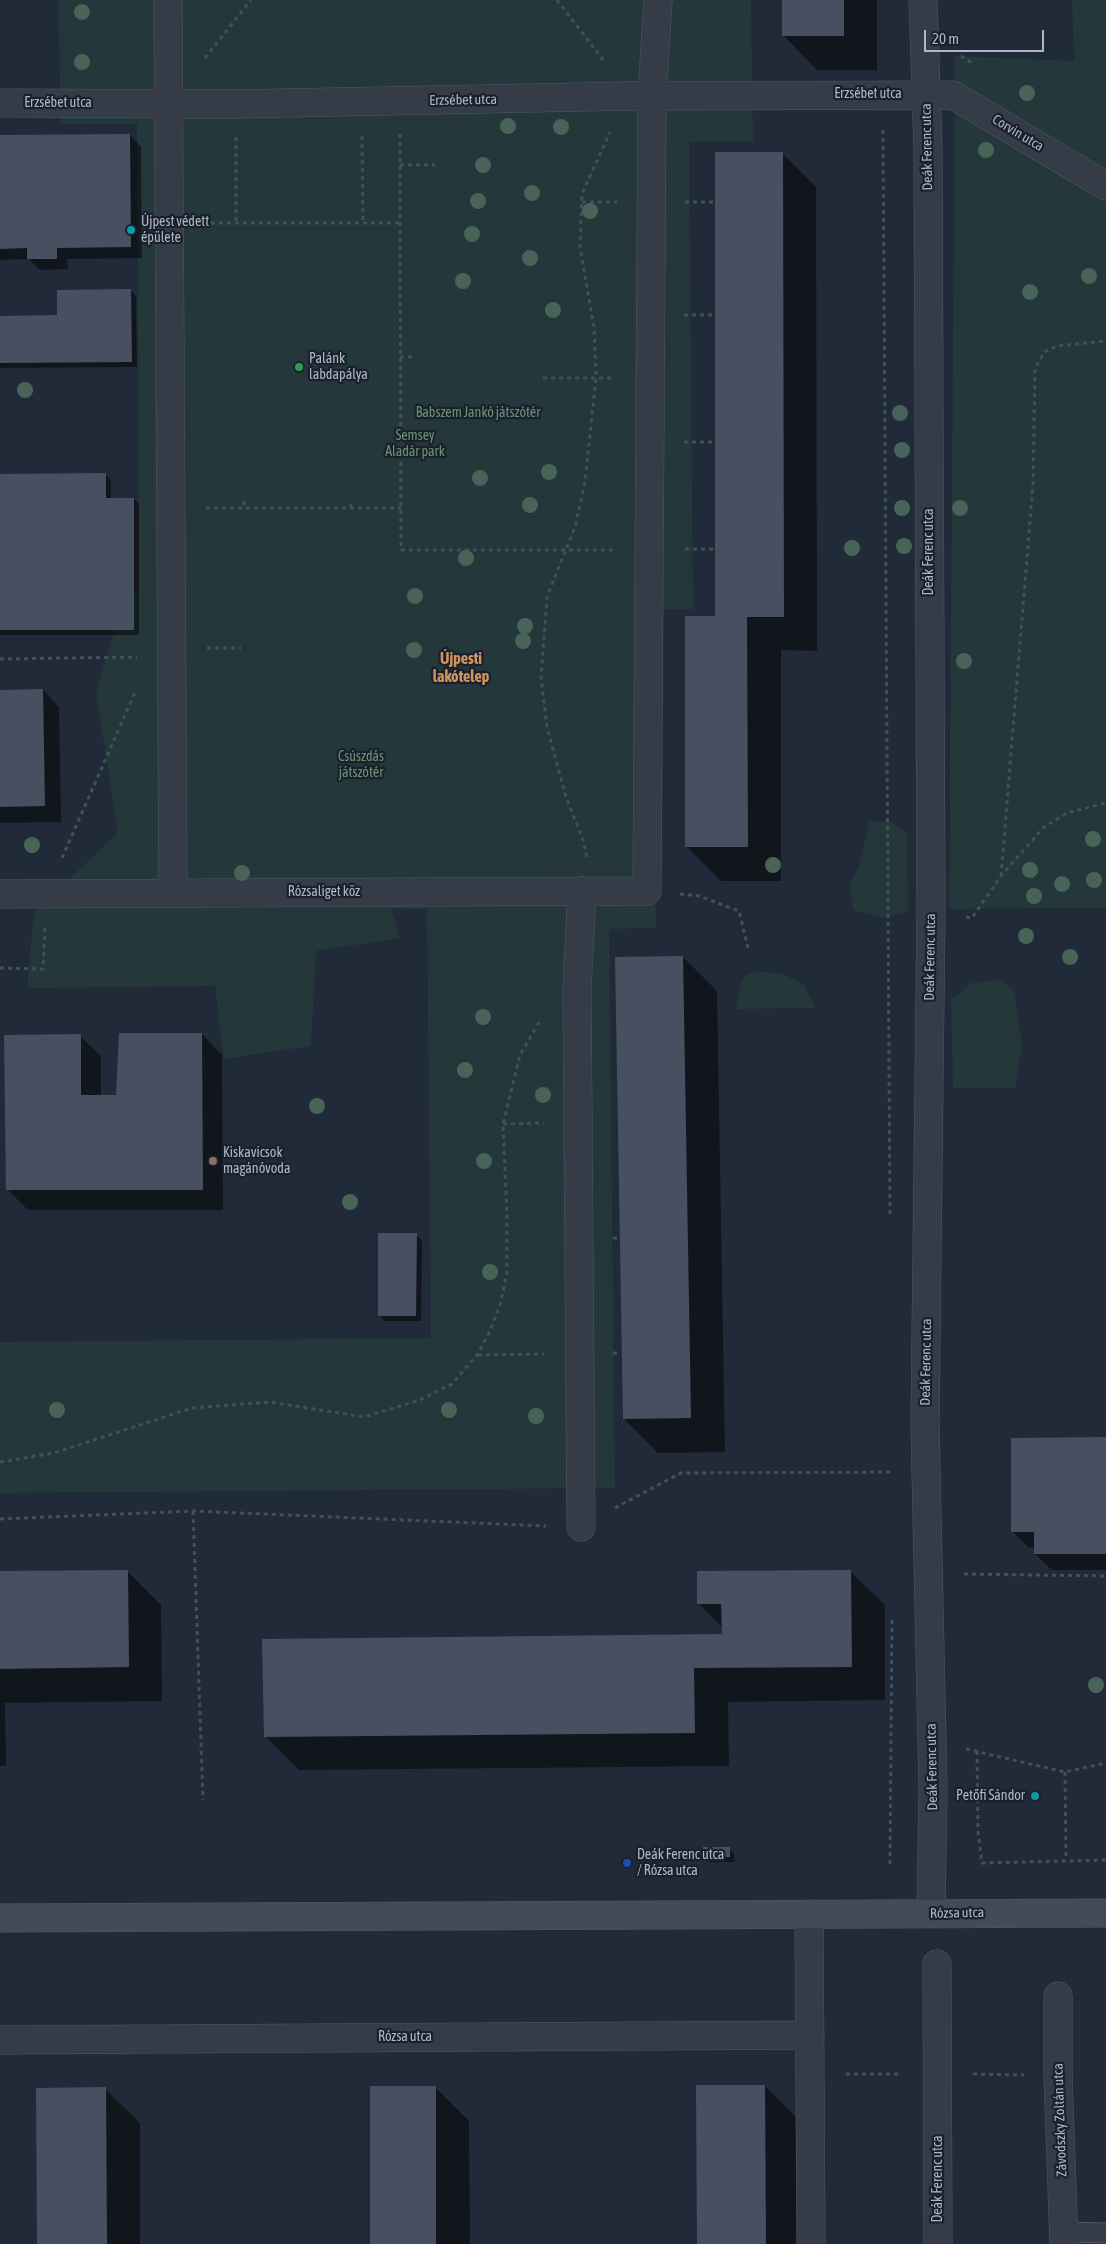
<!DOCTYPE html>
<html>
<head>
<meta charset="utf-8">
<style>
  body { margin:0 }
  #map { position:relative; width:1106px; height:2244px; overflow:hidden; background:#212a38; font-family:"Asap Condensed",sans-serif }
  canvas { display:block }
  .scale { position:absolute; left:924px; top:30px; width:120px; height:22px; box-sizing:border-box; border:2px solid #afb6c5; border-top:0; padding-left:6px; font-size:15px; line-height:18px; white-space:nowrap; color:#afb6c5; -webkit-text-stroke:4px #1a212d; paint-order:stroke }
</style>
</head>
<body>
<div id="map">
<canvas width="1106" height="2244"></canvas>
<div class="scale">20 m</div>
</div>
<script>
const c = document.querySelector('canvas').getContext('2d');
c.lineJoin = 'round';
function fill(path, color) { c.fillStyle = color; c.fill(path, 'evenodd'); }
const shape = rows => new Path2D(rows.map(r => 'M' + r).join(''));
function strokePath(path, color, width, dash) { c.strokeStyle = color; c.lineWidth = width; c.lineCap = dash ? 'butt' : 'round'; c.setLineDash(dash || []); c.stroke(path); }
function drawText(font, color, halo, rows, align = 'center') {
  c.font = font + ' "Asap Condensed",sans-serif'; c.lineWidth = 4.5; c.setLineDash([]); c.textBaseline = 'middle'; c.strokeStyle = halo; c.fillStyle = color; for (const [text, x, y, turn = 0] of rows) {
    c.save(); c.translate(x, y); c.rotate((+turn || 0) * Math.PI / 180); c.textAlign = isNaN(turn) ? turn : align; if (halo) c.strokeText(text, 0, 0); c.fillText(text, 0, 0); c.restore();
  }
}
const green = shape([
  [59,0,751,0,753,141,689,142,693,609,654,610,656,928,609,929,615,1488,0,1493,0,1342,431,1338,427,909,391,909,400,938,316,951,311,1046,224,1059,215,986,27,988,34,912,118,833,96,693,122,604,139,585,137,124,60,124],
  [1072,0,1106,0,1106,908,949,909,955,56,1074,61],
  [869,822,892,822,907,834,908,911,883,918,853,910,849,884,859,866],
  [757,971,784,974,805,986,815,1008,736,1009,741,981,747,975],
  [1000,980,1014,990,1022,1045,1015,1088,953,1088,951,1000,971,983]
]);
const shadow = shape([
  [783,0,877,0,877,70,817,70,783,35],
  [130,135,141,147,142,258,67,259,68,269,40,270,29,259,0,260,0,137],
  [782,153,816,187,817,651,781,650,781,881,721,881,687,847],
  [131,291,136,296,137,367,0,368,0,379,0,317,58,317],
  [0,475,106,475,111,480,111,499,134,499,139,504,139,635,0,635],
  [43,690,59,707,61,822,0,823,0,691],
  [683,957,717,991,725,1452,658,1453,624,1419],
  [202,1034,222,1055,223,1210,28,1210,7,1189,80,1036,101,1056,101,1096,117,1096],
  [416,1235,422,1240,421,1321,384,1321,379,1315],
  [1106,1438,1106,1570,1052,1570,1035,1554,1035,1548,1029,1548,1013,1532],
  [127,1571,161,1605,162,1701,5,1703,6,1766,0,1766,0,1573],
  [850,1571,885,1605,885,1700,728,1702,729,1766,299,1770,265,1736,723,1635,723,1628,698,1603],
  [729,1849,734,1854,735,1862,710,1862,704,1857],
  [765,2086,799,2120,800,2244,698,2244],
  [435,2087,469,2121,470,2244,372,2244],
  [105,2089,140,2123,140,2244,38,2244]
]);
const building = shape([
  [782,0,844,0,844,36,782,36],
  [130,134,131,247,57,248,57,259,27,259,27,248,0,249,0,135],
  [715,152,783,152,784,617,747,617,748,847,685,847,685,616,715,616],
  [131,289,132,362,0,363,0,316,57,315,57,290],
  [106,473,106,498,134,498,134,630,0,630,0,474],
  [43,689,45,806,0,807,0,690],
  [683,956,691,1418,623,1419,615,957],
  [119,1033,202,1033,203,1190,6,1190,4,1035,81,1034,81,1095,116,1095],
  [378,1233,417,1233,416,1316,378,1316],
  [1106,1437,1106,1554,1034,1554,1034,1532,1011,1532,1011,1438],
  [128,1570,129,1667,0,1669,0,1571],
  [851,1570,852,1667,694,1668,695,1733,264,1737,262,1639,722,1634,721,1604,697,1604,697,1571],
  [703,1847,730,1847,730,1857,703,1858],
  [696,2085,765,2085,766,2244,697,2244],
  [370,2086,436,2086,436,2244,370,2244],
  [106,2087,107,2244,37,2244,36,2088]
]);
const path = shape([
  [557,0,604,61],
  [961,56,972,63],
  [205,58,251,0],
  [883,130,890,1218],
  [400,134,401,550,613,550],
  [362,136,363,223],
  [236,137,236,223],
  [400,165,435,165],
  [582,202,617,202],
  [685,202,715,202],
  [203,223,400,223],
  [684,315,715,315],
  [400,357,412,357],
  [543,378,615,378],
  [684,442,715,442],
  [244,501,245,508],
  [206,508,401,508],
  [351,508,351,501],
  [685,549,715,549],
  [207,648,241,648],
  [0,659,137,657],
  [587,857,583,840,566,797,547,727,541,678,547,597,575,527,585,482,596,378,594,327,580,247,582,194,610,132],
  [62,858,136,690],
  [1001,876,1033,484,1035,369,1044,352,1057,346,1106,341],
  [680,894,699,896,739,911,748,948],
  [966,917,972,918,1001,876,1044,827,1067,813,1106,803],
  [0,968,43,969,45,928],
  [503,1124,544,1123],
  [613,1238,620,1238],
  [613,1353,621,1353],
  [478,1355,544,1354],
  [0,1462,54,1453,192,1408,270,1402,364,1417,420,1400,452,1384,477,1355,490,1331,501,1302,507,1272,507,1214,503,1124,520,1055,541,1019],
  [615,1508,681,1473,893,1472],
  [193,1511,203,1800],
  [0,1519,193,1511,546,1526],
  [964,1574,1106,1576],
  [966,1749,1065,1772,1106,1763],
  [977,1751,978,1832,982,1863,1106,1860],
  [1065,1772,1066,1860],
  [890,1864,892,1617],
  [846,2074,902,2074],
  [973,2074,1024,2075]
]);
const lane = shape([
  [1064,2232,1106,2233]
]);
const street = shape([
  [168,0,173,893],
  [923,0,928,148,931,912,925,1424,933,1788,931,1913],
  [0,103,236,104,631,96,953,95,1106,186],
  [0,894,647,891,652,96,658,0],
  [581,1527,577,988,582,891],
  [809,1914,811,2244],
  [937,1964,938,2244],
  [1058,1996,1058,2075,1064,2244],
  [0,2040,810,2035]
]);
const secondary = shape([
  [0,1918,1106,1913]
]);
const trees = [
  [82,12],
  [82,62],
  [1027,93],
  [508,126],
  [561,127],
  [986,150],
  [483,165],
  [532,193],
  [478,201],
  [590,211],
  [472,234],
  [530,258],
  [1089,276],
  [463,281],
  [1030,292],
  [553,310],
  [25,390],
  [900,413],
  [902,450],
  [549,472],
  [480,478],
  [530,505],
  [902,508],
  [960,508],
  [904,546],
  [852,548],
  [466,558],
  [415,596],
  [525,626],
  [523,641],
  [414,650],
  [964,661],
  [1093,839],
  [32,845],
  [773,865],
  [1030,870],
  [242,873],
  [1094,880],
  [1062,884],
  [1034,896],
  [1026,936],
  [1070,957],
  [483,1017],
  [465,1070],
  [543,1095],
  [317,1106],
  [484,1161],
  [350,1202],
  [490,1272],
  [57,1410],
  [449,1410],
  [536,1416],
  [1096,1685]
];
const markers = [
  [131,230,5,"#0f9aa8"],
  [299,367,5,"#2e9e5b"],
  [213,1161,5,"#8d6e63"],
  [1035,1796,5,"#0f9aa8"],
  [627,1863,5,"#1a4fb4"]
];
const streetNames = [
  ["Erzsébet utca",868,94],
  ["Erzsébet utca",463,100,-1],
  ["Erzsébet utca",58,103],
  ["Corvin utca",1018,133,31],
  ["Deák Ferenc utca",927,147,-91],
  ["Deák Ferenc utca",929,552,-90],
  ["Rózsaliget köz",324,892],
  ["Deák Ferenc utca",930,957,-89],
  ["Deák Ferenc utca",926,1362,-89],
  ["Deák Ferenc utca",932,1767,-91],
  ["Rózsa utca",957,1913,-1],
  ["Rózsa utca",405,2037],
  ["Závodszky Zoltán utca",1060,2120,-92],
  ["Deák Ferenc utca",938,2179,-90]
];
const poiNames = [
  ["Újpest védett",141,222],
  ["épülete",141,238],
  ["Palánk",309,359],
  ["labdapálya",309,375],
  ["Kiskavicsok",223,1153],
  ["magánóvoda",223,1169],
  ["Petőfi Sándor",1025,1796,"right"],
  ["Deák Ferenc utca",637,1855],
  ["/ Rózsa utca",637,1871]
];
const parkNames = [
  ["Babszem Jankó játszótér",478,413],
  ["Semsey",415,436],
  ["Aladár park",415,452],
  ["Csúszdás",361,757],
  ["játszótér",361,773]
];
const quarterNames = [
  ["Újpesti",461,659],
  ["lakótelep",461,677]
];
fill(green, '#24373a');
fill(shadow, '#0007');
fill(building, '#475060');
strokePath(lane, '#525966', 21);
strokePath(street, '#525966', 29);
strokePath(secondary, '#525966', 29);
strokePath(path, '#415256', 3, [4, 4]);
strokePath(lane, '#353c48', 19);
strokePath(street, '#353c48', 28);
strokePath(secondary, '#434b5b', 28);
c.fillStyle = '#486459';
for (const [x, y] of trees) { c.beginPath(); c.arc(x, y, 8, 0, 2 * Math.PI); c.fill(); }
for (const [x, y, r, color] of markers) { const dot = new Path2D(); dot.arc(x, y, r, 0, 2 * Math.PI); c.fillStyle = color; c.fill(dot); strokePath(dot, '#1a212d', 2); }
drawText('14px', '#afb6c5', '#1a212d', streetNames);
drawText('14px', '#afb6c5', '#1a212d', poiNames, 'left');
drawText('14px', '#689474', '#1a212d', parkNames);
drawText('bold 16px', '#d0965f', '#1a212d', quarterNames);
</script>
</body>
</html>
